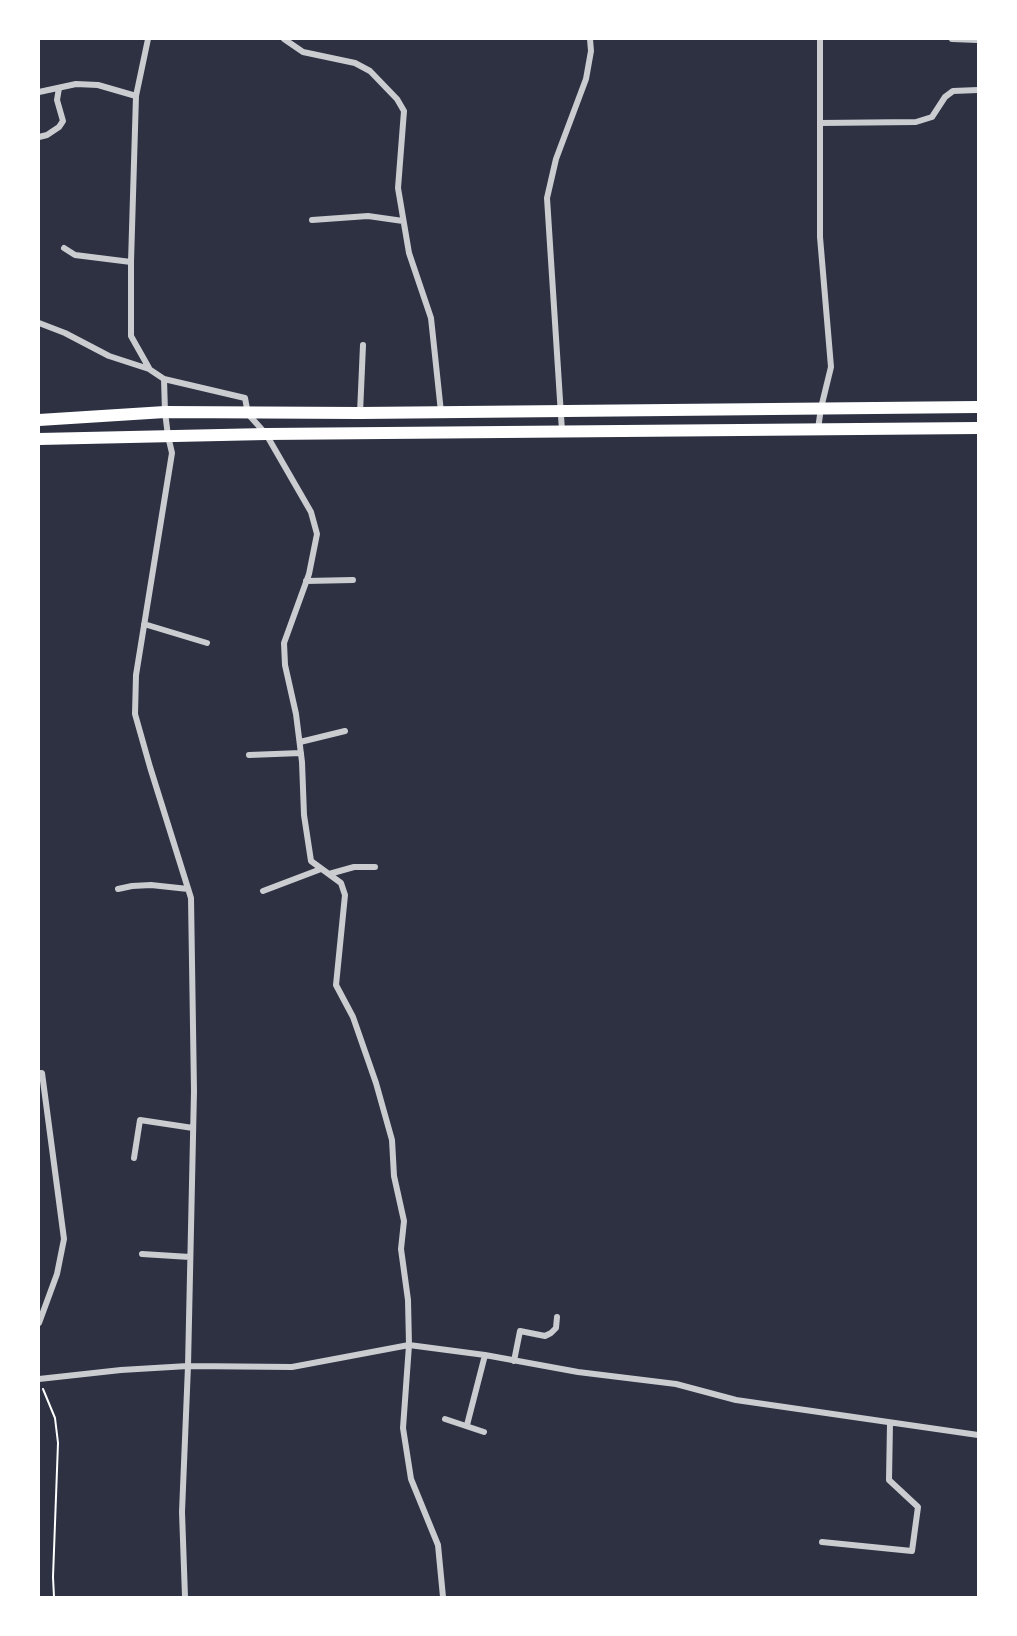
<!DOCTYPE html>
<html>
<head>
<meta charset="utf-8">
<style>
  body { margin:0 }
  #map { position:relative; width:1017px; height:1636px; overflow:hidden; background:#2d3142; font-family:Commissioner,sans-serif }
  canvas { display:block }
  .frame { position:absolute; inset:0; border:40px solid #fff; pointer-events:none }
</style>
</head>
<body>
<div id="map">
<canvas width="1017" height="1636"></canvas>
<div class="frame"></div>
</div>
<script>
const c = document.querySelector('canvas').getContext('2d');
c.lineJoin = 'round';
const shape = rows => new Path2D(rows.map(r => 'M' + r).join(''));
function strokePath(path, color, width, dash) { c.strokeStyle = color; c.lineWidth = width; c.lineCap = dash ? 'butt' : 'round'; c.setLineDash(dash || []); c.stroke(path); }
const path = shape([
  [43,1389,55,1418,58,1443,53,1577,54,1597]
]);
const minor = shape([
  [148,39,136,96,131,262,131,336,149,368],
  [284,39,303,52,355,63,370,71,397,99,404,111,398,188,409,253,431,318,441,412],
  [952,39,978,40],
  [39,92,76,84,98,85,136,96],
  [820,123,916,122,932,117,945,97,953,91,978,90],
  [39,137,47,135,59,127,63,121,57,100,59,88],
  [312,220,368,216,403,221],
  [64,248,75,255,131,262],
  [39,323,65,333,109,356,149,369,164,379,245,398,248,414,266,434,311,512,317,534,309,574,284,643,285,665,296,714,302,762,304,815,311,861,341,883,345,895,336,985,353,1017,376,1083,392,1140,394,1176,404,1221,401,1249,408,1300,409,1345,403,1428,411,1479,438,1545,443,1597],
  [164,379,165,412,168,436,172,453,136,675,135,714,150,767,191,898,194,1091,188,1366,182,1512,185,1597],
  [360,413,363,345],
  [818,429,821,408,831,367,820,237,820,39],
  [562,431,547,198,556,159,586,79,591,51,590,39],
  [306,581,353,580],
  [144,624,207,643],
  [300,742,345,731],
  [249,755,301,753],
  [329,874,354,867,375,867],
  [118,889,132,886,151,885,188,889],
  [263,891,321,869],
  [39,1073,42,1073,64,1239,57,1274,39,1323],
  [134,1158,140,1120,193,1128],
  [142,1254,190,1257],
  [514,1361,520,1331,545,1336,551,1333,556,1328,557,1317],
  [39,1379,121,1370,188,1366,292,1367,409,1345,485,1355,578,1372,676,1384,736,1400,978,1435],
  [445,1419,484,1432],
  [467,1425,485,1355],
  [822,1542,912,1551,918,1507,889,1480,890,1423]
]);
const trunk = shape([
  [39,420,165,412,360,413,978,407],
  [39,439,266,434,978,428]
]);
strokePath(path, '#fff', 2);
strokePath(minor, '#caccd0', 6);
strokePath(trunk, '#fff', 12);
</script>
</body>
</html>
